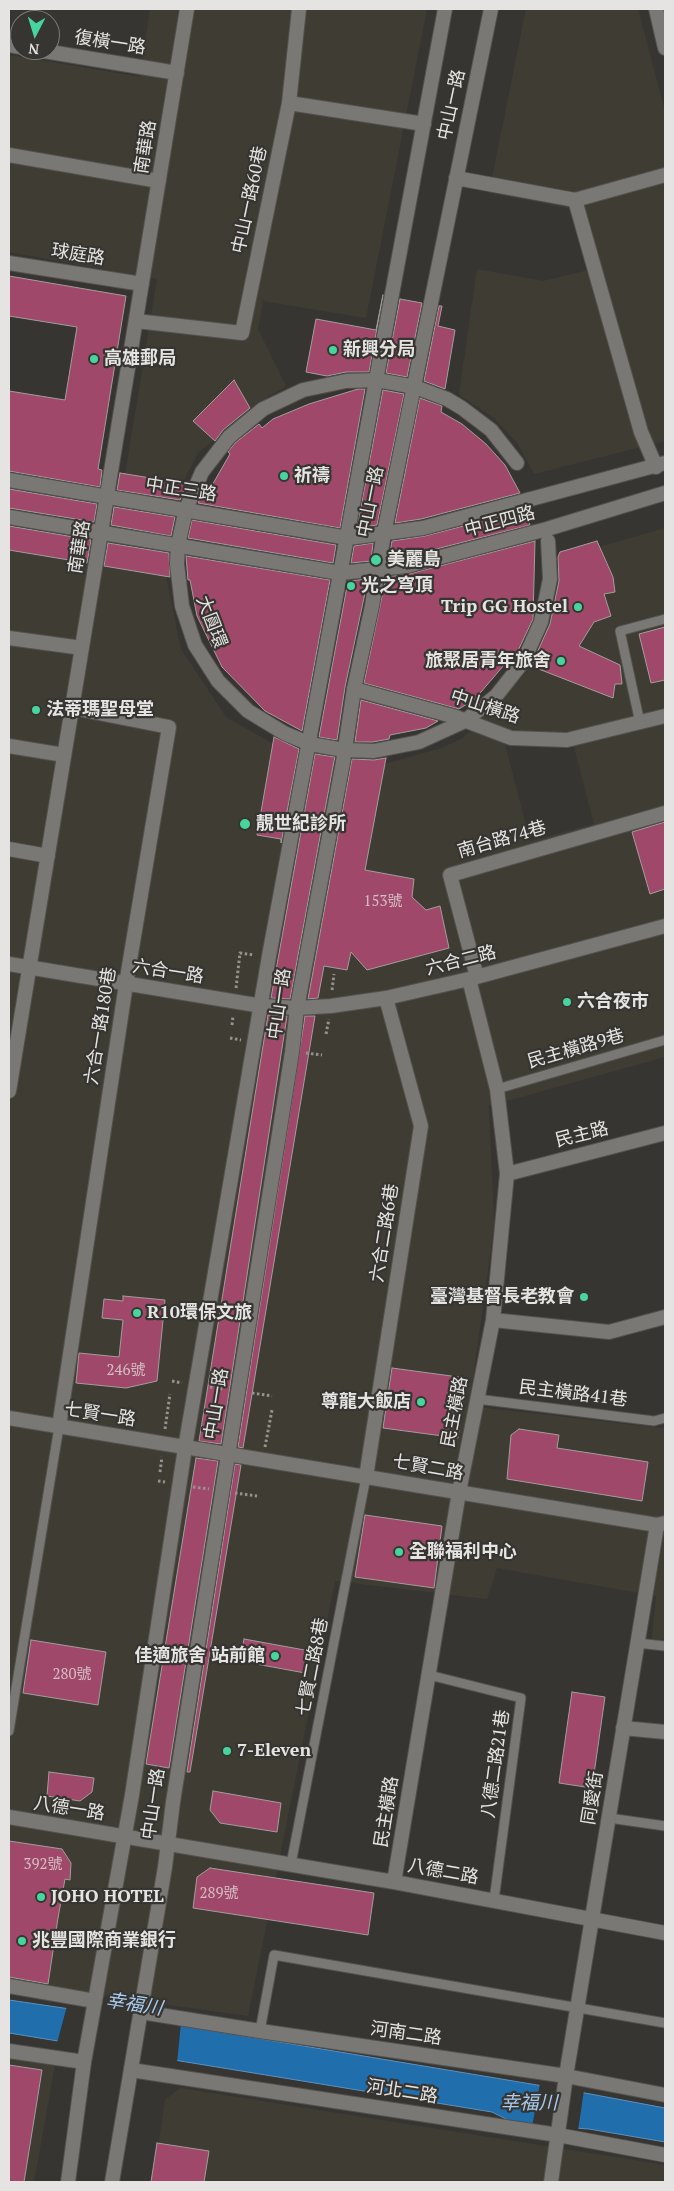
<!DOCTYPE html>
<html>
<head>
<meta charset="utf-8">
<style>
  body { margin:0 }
  #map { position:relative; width:674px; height:2191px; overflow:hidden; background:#363532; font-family:"PT Serif",serif }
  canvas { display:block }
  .frame { position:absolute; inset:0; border:10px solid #e5e4e2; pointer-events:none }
  .north { position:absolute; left:10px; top:10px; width:50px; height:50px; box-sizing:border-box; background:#363532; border:1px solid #7c7b78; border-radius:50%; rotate:185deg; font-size:14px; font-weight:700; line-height:20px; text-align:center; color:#e5e4e2 }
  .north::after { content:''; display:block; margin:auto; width:18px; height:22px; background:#47d49e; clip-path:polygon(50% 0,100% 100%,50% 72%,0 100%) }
</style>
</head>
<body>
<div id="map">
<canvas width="674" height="2191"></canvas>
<div class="frame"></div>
<div class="north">N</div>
</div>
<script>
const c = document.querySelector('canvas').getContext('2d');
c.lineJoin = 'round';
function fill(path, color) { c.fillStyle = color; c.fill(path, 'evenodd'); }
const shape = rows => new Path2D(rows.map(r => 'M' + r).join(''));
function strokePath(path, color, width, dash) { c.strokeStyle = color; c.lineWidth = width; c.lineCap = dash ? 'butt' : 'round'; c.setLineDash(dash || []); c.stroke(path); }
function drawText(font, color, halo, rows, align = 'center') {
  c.font = font + ' "PT Serif","Noto Sans TC",serif'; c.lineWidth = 4.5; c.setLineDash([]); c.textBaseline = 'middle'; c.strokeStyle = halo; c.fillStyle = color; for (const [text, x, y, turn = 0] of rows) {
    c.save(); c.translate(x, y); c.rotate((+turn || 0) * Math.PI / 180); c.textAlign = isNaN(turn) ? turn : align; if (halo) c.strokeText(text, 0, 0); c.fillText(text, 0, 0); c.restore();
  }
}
const built = shape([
  [150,9,427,9,366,318,263,301,258,329,286,386,256,404,198,453,174,499,123,487,157,279,9,252,9,55,140,77],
  [526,9,638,9,665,111,665,441,534,474,518,444,493,417,459,395,477,269,543,281,597,268,578,210,489,193],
  [665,528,665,1057,489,1106,494,1226,469,1406,660,1428,665,1427,665,1640,652,1639,656,1596,497,1568,487,1599,335,1581,248,2016,9,1983,9,538,76,549,117,560,164,567,181,649,226,717,277,746,378,766,441,748,463,738,526,673,551,618,560,566,568,556],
  [505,744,574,747,594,824,530,841],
  [9,2058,55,2065,34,2182,9,2182],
  [180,2088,665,2165,665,2182,153,2182,165,2100]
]);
const water = shape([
  [9,2000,172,2024,585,2093,665,2108,665,2142,589,2129,531,2125,510,2121,492,2112,9,2033,9,2000]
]);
const pier = shape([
  [67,2006,181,2023,177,2063,57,2043],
  [540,2083,584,2090,578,2131,532,2127]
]);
const building = shape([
  [9,276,126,296,98,469,102,470,100,487,9,471,9,391,65,400,77,327,9,316,9,276],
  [383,295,369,372,346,372,327,376,306,372,316,319,376,330,383,295],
  [400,299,422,303,407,377,386,373,400,299],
  [439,306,442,306,438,326,455,330,445,389,424,381,439,306],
  [234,380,250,408,223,430,215,441,193,421,234,380],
  [358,389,365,389,340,528,198,503,205,486,211,487,230,454,228,452,235,443,259,424,262,428,273,419,309,404,358,389],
  [383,390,404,394,377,525,357,528,383,390],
  [420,398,442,406,441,412,462,424,486,444,505,465,520,493,421,519,395,523,420,398],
  [120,473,187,484,180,500,117,490,120,473],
  [9,489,97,504,94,522,9,508,9,489],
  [114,507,175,517,171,536,111,525,114,507],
  [525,510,530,525,405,557,389,559,392,541,425,536,525,510],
  [192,520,336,545,333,563,188,538,192,520],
  [9,526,91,540,87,563,9,550,9,526],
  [535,541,533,619,515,657,514,660,510,658,475,699,459,709,364,683,386,577,409,574,535,541],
  [597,541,613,577,615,592,604,594,611,616,594,622,579,646,620,665,622,684,615,684,613,698,531,666,550,624,559,581,558,557,560,552,597,541],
  [108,543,169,553,170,577,104,566,108,543],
  [373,543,371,561,351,563,354,546,373,543],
  [186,556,330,580,302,731,265,711,222,667,197,616,190,580,188,580,186,556],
  [368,579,345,687,337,740,319,737,348,581,368,579],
  [665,627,665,680,651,683,639,634,665,627],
  [361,700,438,721,426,728,390,735,389,739,373,742,355,742,361,700],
  [274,737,299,749,281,843,281,839,257,835,274,737],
  [315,754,335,757,334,761,290,999,271,998,315,754],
  [386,758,365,870,414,879,412,897,426,910,440,906,449,948,367,970,351,952,347,970,324,966,318,998,308,999,352,759,374,760,386,758],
  [665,822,665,889,650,894,632,832,665,822],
  [268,1015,287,1016,221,1444,199,1441,268,1015],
  [305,1016,315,1016,243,1448,238,1447,305,1016],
  [123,1296,165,1300,157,1381,126,1388,76,1383,79,1353,119,1357,123,1320,102,1318,104,1299,123,1301,123,1296],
  [392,1368,466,1378,458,1438,383,1428,392,1368],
  [519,1429,559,1435,557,1448,648,1462,642,1501,507,1479,511,1435,519,1429],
  [196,1458,218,1461,169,1768,146,1764,196,1458],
  [235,1464,241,1465,190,1772,187,1772,235,1464],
  [365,1515,442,1526,434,1588,355,1577,365,1515],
  [244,1639,310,1651,305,1673,240,1661,244,1639],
  [31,1640,106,1652,98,1705,23,1693,31,1640],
  [572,1692,605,1697,592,1788,559,1783,572,1692],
  [49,1772,94,1778,92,1792,80,1801,47,1796,49,1772],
  [213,1791,281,1803,277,1832,220,1823,210,1810,213,1791],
  [9,1841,62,1849,71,1863,70,1880,65,1879,58,1918,48,1984,9,1977,9,1841],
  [210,1868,374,1893,368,1935,193,1908,197,1877,210,1868],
  [9,2065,42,2070,24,2182,9,2182,9,2065],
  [157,2143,209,2151,204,2182,151,2182,157,2143]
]);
const path = shape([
  [236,988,240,953,254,955],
  [332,990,334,974],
  [232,1025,233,1016],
  [326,1034,329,1019],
  [230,1038,241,1040],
  [306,1053,322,1055],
  [172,1381,182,1383],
  [210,1387,224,1389],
  [252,1393,272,1396],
  [165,1429,170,1394],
  [265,1447,272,1410],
  [160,1472,162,1457],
  [158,1481,165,1482],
  [193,1487,209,1489],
  [235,1493,257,1496]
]);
const service = shape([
  [640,723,620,631,665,619],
  [497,1089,665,1040],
  [477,1399,654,1421,665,1418],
  [637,1643,665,1646],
  [429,1675,521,1698,494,1900],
  [9,1731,59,1427],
  [609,1818,665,1826],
  [291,1864,366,1477],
  [260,2031,274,1955,665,2023]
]);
const pedestrian = shape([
  [289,103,299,9],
  [517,463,491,430,462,408,447,399,415,387,377,380,346,381,303,390,263,409,229,437,202,472,186,509,178,545,177,564,182,606,195,645,218,681,248,711,284,733,310,744,344,750,374,751,419,742,465,721,496,696,523,662,541,622,550,579,548,541]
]);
const minor = shape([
  [656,9,665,48],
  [9,45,20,47],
  [38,50,177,73],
  [9,155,159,181],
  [456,178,575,200,665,175],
  [575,200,641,432,656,467],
  [9,263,142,284],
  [136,321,242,333,289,103,424,124],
  [9,638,82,648],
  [354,689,456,717,511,738,567,740,665,716],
  [9,746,64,755],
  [9,849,48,856],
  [9,964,262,1006,297,1008,331,1006,386,998,469,979,665,926],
  [477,977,450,875,665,813],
  [9,1091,187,9],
  [507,1174,665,1133],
  [493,1320,609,1332,665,1317],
  [59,1427,126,984,169,727,73,708],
  [366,1477,421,1126,386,998],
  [623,1728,665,1732],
  [9,1817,394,1882,665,1933],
  [394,1882,459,1492,493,1320,507,1174,497,1089,469,979],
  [9,1986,95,2001],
  [141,2012,260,2031,566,2076,665,2095],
  [9,2051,84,2062],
  [131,2070,558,2135,665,2155],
  [551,2182,566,2076,657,1525]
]);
const tertiary = shape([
  [9,480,348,538,423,528,665,463],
  [9,517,340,573,407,566,547,529,665,493],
  [9,1418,657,1525,665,1523]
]);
const secondary = shape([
  [68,2182,84,2062,132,1795,185,1448,269,956,445,9],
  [112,2182,165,1867,173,1802,292,1052,297,1008,343,762,354,689,372,606,384,533,491,9]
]);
const markers = [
  [333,350,5,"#47d49e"],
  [94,359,5,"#47d49e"],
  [284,476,5,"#47d49e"],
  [376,560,6,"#47d49e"],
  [351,586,5,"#47d49e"],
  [578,607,5,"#47d49e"],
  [561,661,5,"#47d49e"],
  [36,710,5,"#47d49e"],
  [245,824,6,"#47d49e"],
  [567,1002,5,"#47d49e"],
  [584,1297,5,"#47d49e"],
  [137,1313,5,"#47d49e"],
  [421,1402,5,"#47d49e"],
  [399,1552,5,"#47d49e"],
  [275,1656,5,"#47d49e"],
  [227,1751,5,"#47d49e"],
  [41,1897,5,"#47d49e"],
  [22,1941,5,"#47d49e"]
];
const numberNames = [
  ["153號",383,902],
  ["246號",126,1371],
  ["280號",72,1675],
  ["392號",43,1865],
  ["289號",219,1894]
];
const streetNames = [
  ["復橫一路",110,43,9],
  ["中山一路",452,105,-78],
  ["南華路",146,147,-81],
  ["中山一路60巷",250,200,-78],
  ["球庭路",78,255,9],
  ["中正三路",181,490,9],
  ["中山一路",371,502,-79],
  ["中正四路",500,522,-15],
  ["南華路",80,547,-81],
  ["大圓環",211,622,69],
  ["中山橫路",485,707,18],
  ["南台路74巷",502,840,-16],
  ["六合二路",461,961,-14],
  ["六合一路",168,972,9],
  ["中山一路",280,1004,-82],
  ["六合一路180巷",101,1026,-81],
  ["民主橫路9巷",576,1049,-16],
  ["民主路",582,1135,-14],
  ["六合二路6巷",385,1233,-81],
  ["民主橫路41巷",573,1394,7],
  ["中山一路",217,1404,-81],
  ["民主橫路",455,1412,-79],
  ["七賢一路",100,1415,9],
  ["七賢二路",428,1468,10],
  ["七賢二路8巷",313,1667,-79],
  ["八德二路21巷",496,1764,-82],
  ["同愛街",593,1798,-81],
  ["中山一路",154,1804,-82],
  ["八德一路",69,1809,9],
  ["民主橫路",387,1812,-81],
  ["八德二路",443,1872,10],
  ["河南二路",406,2034,8],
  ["河北二路",402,2092,9]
];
const poiNames = [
  ["新興分局",343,350],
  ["高雄郵局",104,359],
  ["祈禱",294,476],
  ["美麗島",387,560],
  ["光之穹頂",361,586],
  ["Trip GG Hostel",568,607,"right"],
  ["旅聚居青年旅舍",551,661,"right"],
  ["法蒂瑪聖母堂",46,710],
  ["靚世紀診所",256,824],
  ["六合夜市",577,1002],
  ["臺灣基督長老教會",574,1297,"right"],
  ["R10環保文旅",147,1313],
  ["尊龍大飯店",411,1402,"right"],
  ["全聯福利中心",409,1552],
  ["佳適旅舍 站前館",265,1656,"right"],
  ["7-Eleven",237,1751],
  ["JOHO HOTEL",51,1897],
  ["兆豐國際商業銀行",32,1941]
];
const waterNames = [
  ["幸福川",134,2005,9],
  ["幸福川",529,2104]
];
fill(built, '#3f3d33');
fill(water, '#216ead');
strokePath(water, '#5c91bd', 1);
fill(pier, '#363532');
fill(building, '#a0486a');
strokePath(building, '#a29d9e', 1);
strokePath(service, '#52514d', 11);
strokePath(pedestrian, '#52514d', 16);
strokePath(minor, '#52514d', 16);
strokePath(tertiary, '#52514d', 16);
strokePath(secondary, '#52514d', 16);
strokePath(path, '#949390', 3, [2.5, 2.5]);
strokePath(service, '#797874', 9);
strokePath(pedestrian, '#797874', 14);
strokePath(minor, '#797874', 14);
strokePath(tertiary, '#797874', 14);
strokePath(secondary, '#797874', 14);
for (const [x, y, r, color] of markers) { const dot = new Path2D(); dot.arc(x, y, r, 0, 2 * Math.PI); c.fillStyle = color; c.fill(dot); strokePath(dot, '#363532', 2); }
drawText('15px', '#d4bdc4', null, numberNames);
drawText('18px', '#e5e4e2', '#363532', streetNames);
drawText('bold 18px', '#e5e4e2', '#363532', poiNames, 'left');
drawText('italic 19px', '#a8cbed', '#363532', waterNames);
</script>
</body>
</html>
